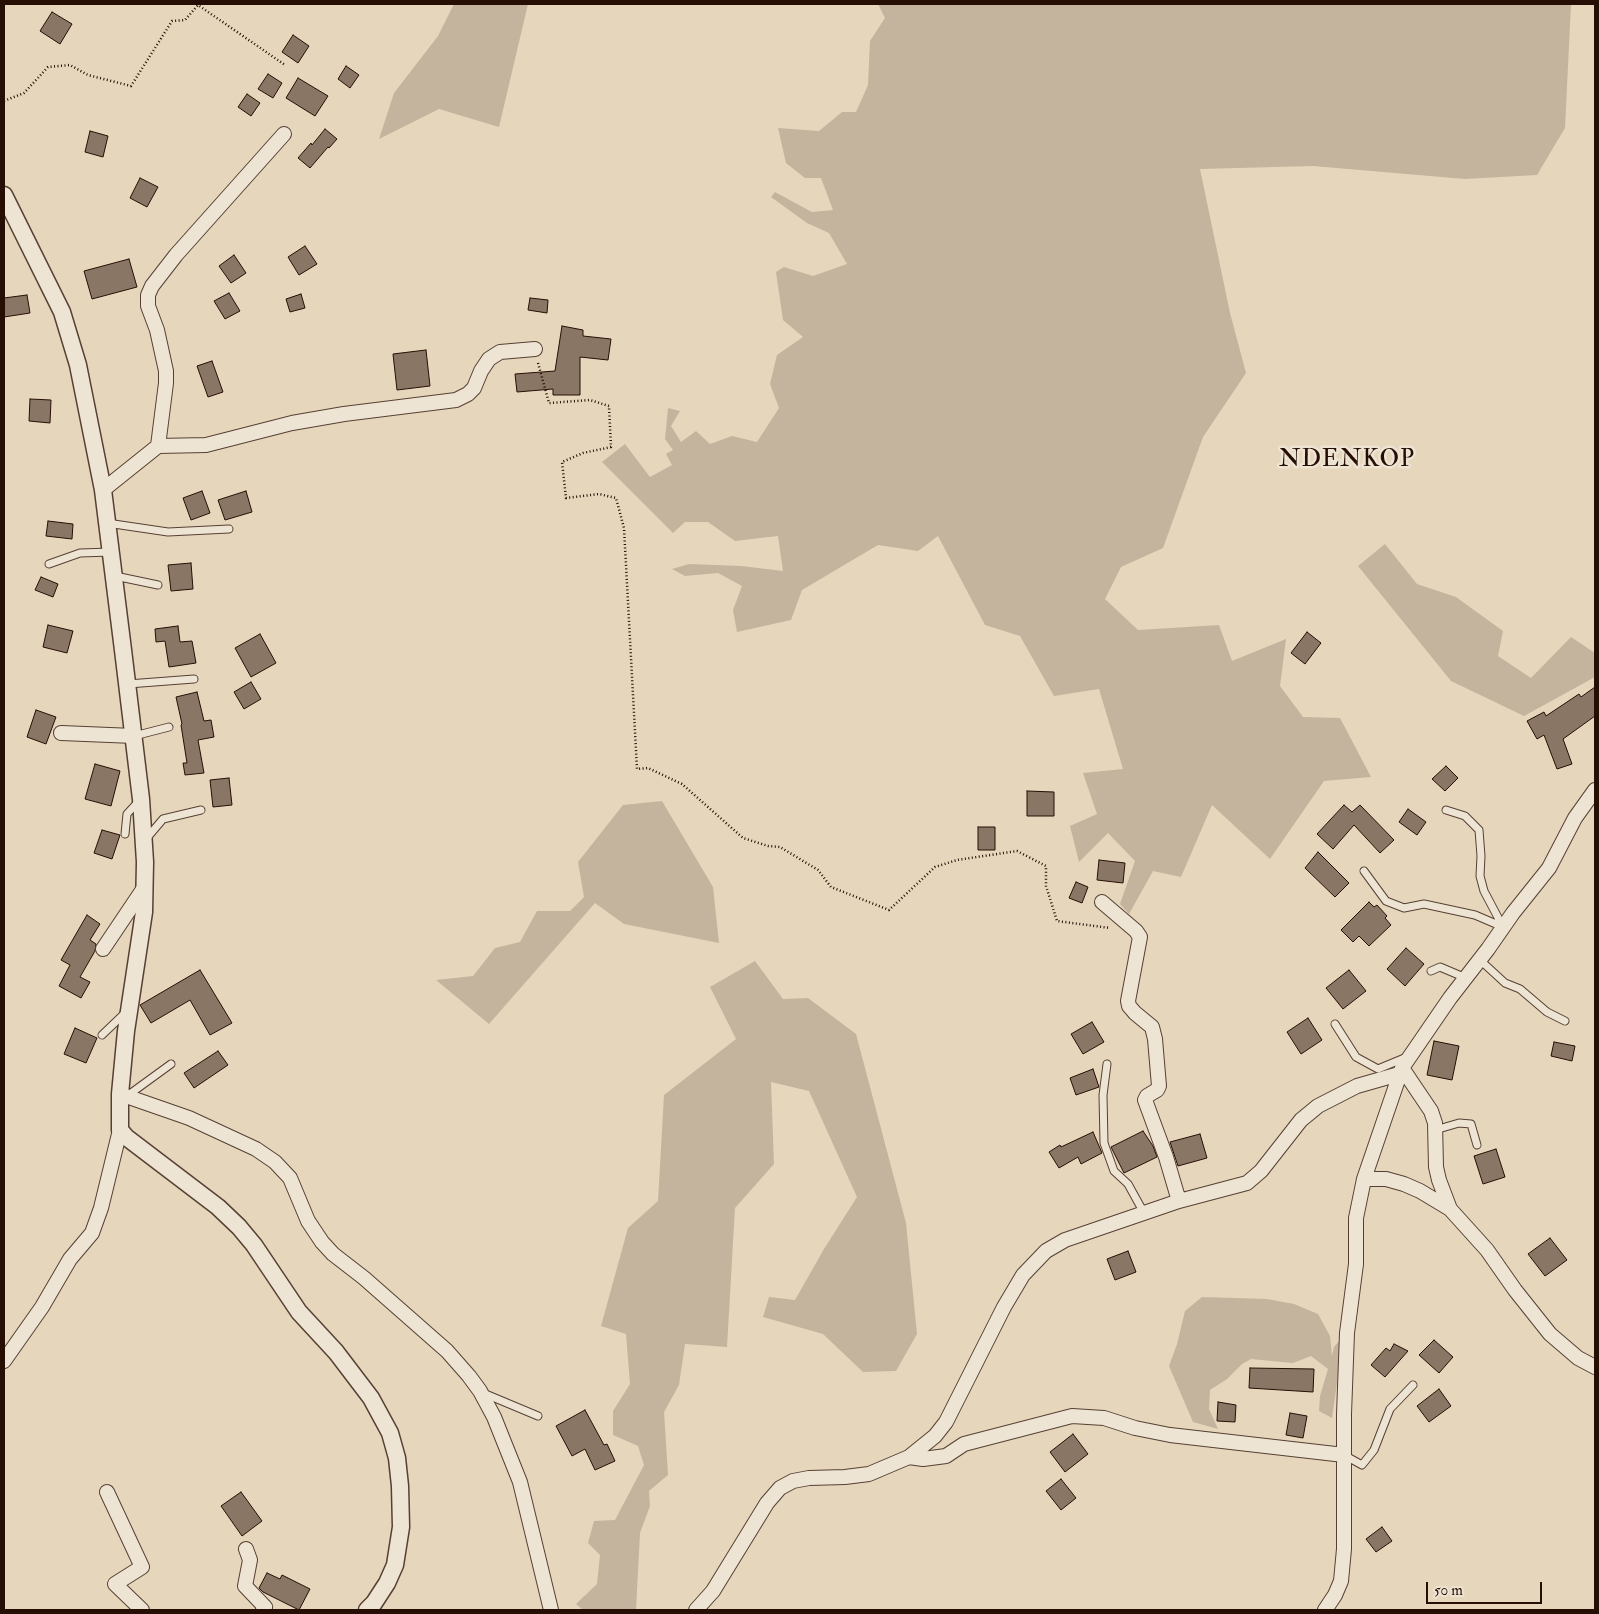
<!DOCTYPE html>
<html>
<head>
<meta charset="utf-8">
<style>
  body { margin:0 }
  #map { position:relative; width:1599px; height:1614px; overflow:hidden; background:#e5d6bc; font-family:"IM FELL Double Pica",serif }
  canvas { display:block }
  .frame { position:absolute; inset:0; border:5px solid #270e05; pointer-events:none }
  .scale { position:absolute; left:1426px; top:1582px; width:116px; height:22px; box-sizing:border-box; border:2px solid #270e05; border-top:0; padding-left:6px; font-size:15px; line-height:18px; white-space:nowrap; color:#270e05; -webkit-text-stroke:4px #eee4d3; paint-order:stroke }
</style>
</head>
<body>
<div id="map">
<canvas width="1599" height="1614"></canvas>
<div class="frame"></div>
<div class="scale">50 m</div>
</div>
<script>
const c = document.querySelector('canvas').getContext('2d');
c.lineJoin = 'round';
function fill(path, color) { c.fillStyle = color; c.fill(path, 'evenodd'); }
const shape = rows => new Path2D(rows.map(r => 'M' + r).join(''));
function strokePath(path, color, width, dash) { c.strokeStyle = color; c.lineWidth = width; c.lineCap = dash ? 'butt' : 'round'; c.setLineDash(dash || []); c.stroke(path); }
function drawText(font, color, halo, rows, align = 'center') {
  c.font = font + ' "IM FELL Double Pica",serif'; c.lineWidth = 5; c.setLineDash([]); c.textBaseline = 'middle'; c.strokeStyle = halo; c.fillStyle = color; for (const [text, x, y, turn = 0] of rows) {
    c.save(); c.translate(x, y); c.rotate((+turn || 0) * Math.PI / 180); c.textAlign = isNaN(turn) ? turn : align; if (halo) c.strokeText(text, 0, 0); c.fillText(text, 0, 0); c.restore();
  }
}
const green = shape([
  [454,4,528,4,499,127,439,109,379,139,394,93,438,36],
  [878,4,1571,4,1565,128,1537,175,1465,179,1313,166,1200,169,1230,313,1246,373,1203,437,1163,548,1121,567,1105,599,1138,630,1219,625,1232,661,1286,639,1280,686,1303,717,1340,718,1371,777,1324,781,1270,859,1212,805,1181,877,1153,871,1129,914,1120,904,1135,861,1108,833,1079,862,1070,826,1097,814,1083,773,1123,769,1099,689,1054,696,1020,636,985,625,938,536,918,551,878,545,802,590,791,620,737,632,733,610,742,586,718,573,685,576,672,569,689,564,741,566,783,571,778,536,735,541,708,522,685,522,673,533,602,462,625,444,650,477,672,465,666,454,673,450,665,439,668,408,680,411,671,426,681,442,696,431,710,444,732,436,757,442,779,408,770,384,777,355,803,337,783,320,776,272,784,267,813,276,847,264,829,233,807,223,771,197,775,192,812,212,833,210,821,178,805,178,786,163,778,128,819,131,842,112,856,112,868,85,870,41,885,18],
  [1385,544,1417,584,1456,597,1503,631,1498,656,1531,678,1571,637,1595,653,1595,677,1524,716,1451,681,1358,566],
  [662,801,713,887,719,943,624,924,595,903,489,1024,436,980,473,976,495,948,520,942,537,911,570,911,584,897,578,862,623,805],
  [755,961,783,999,808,998,856,1034,906,1223,917,1334,896,1371,863,1372,823,1334,763,1317,769,1297,795,1300,824,1249,857,1197,809,1091,771,1082,774,1164,735,1208,727,1347,685,1344,679,1385,664,1412,668,1475,649,1491,650,1506,640,1533,636,1610,583,1610,576,1604,597,1584,600,1555,588,1543,594,1521,615,1520,644,1465,638,1446,613,1435,613,1411,630,1384,626,1334,601,1326,628,1228,658,1201,664,1095,736,1039,710,987],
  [1202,1297,1267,1299,1294,1304,1318,1314,1330,1336,1332,1356,1334,1347,1340,1340,1341,1354,1332,1418,1319,1411,1320,1396,1328,1369,1311,1356,1293,1363,1251,1359,1242,1364,1227,1379,1210,1390,1209,1409,1218,1429,1193,1422,1169,1366,1177,1344,1185,1311]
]);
const building = shape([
  [52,12,72,24,60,44,40,31,52,12],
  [293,35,309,46,298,63,282,52,293,35],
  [346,66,359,75,350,88,338,79,346,66],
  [268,74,282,83,273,98,258,89,268,74],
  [298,78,328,96,315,116,286,98,298,78],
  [247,94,260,103,251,116,238,107,247,94],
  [325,129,337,139,329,148,328,147,310,168,298,158,311,143,312,145,325,129],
  [90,131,108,136,103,157,85,152,90,131],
  [140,178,158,187,147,207,130,198,140,178],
  [305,246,317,264,299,275,288,257,305,246],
  [234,255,246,273,231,283,219,266,234,255],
  [129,259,137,287,92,299,84,271,129,259],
  [229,293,240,311,225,319,214,301,229,293],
  [301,294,305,308,290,312,286,299,301,294],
  [27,295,30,313,4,317,4,298,27,295],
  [530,298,548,300,547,313,528,310,530,298],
  [562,326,583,330,583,336,611,339,608,360,580,357,580,395,553,395,553,389,517,392,515,374,555,371,562,326],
  [426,350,430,386,397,390,393,354,426,350],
  [212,361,223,392,208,397,197,366,212,361],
  [30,399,51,400,50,423,29,421,30,399],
  [202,491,210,513,191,520,183,498,202,491],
  [246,491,252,512,225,520,218,500,246,491],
  [48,521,73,524,72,539,46,536,48,521],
  [191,563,193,589,171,591,168,565,191,563],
  [41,577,58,584,53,597,35,590,41,577],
  [48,625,73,631,67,653,43,647,48,625],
  [178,626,180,642,192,641,196,663,169,667,165,641,156,642,155,629,178,626],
  [1307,632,1321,643,1305,664,1291,653,1307,632],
  [260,634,276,663,251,677,235,648,260,634],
  [251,682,261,699,244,709,234,692,251,682],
  [1595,687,1595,716,1563,739,1572,764,1557,769,1544,735,1537,739,1527,721,1544,712,1546,716,1579,694,1581,697,1595,687],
  [197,692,204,721,211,720,214,737,198,740,204,773,185,775,183,763,187,763,181,725,182,724,176,697,197,692],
  [36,710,56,717,46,744,27,737,36,710],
  [95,764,120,771,111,806,85,799,95,764],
  [1446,766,1458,778,1445,791,1432,779,1446,766],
  [229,778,232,805,213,807,210,780,229,778],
  [1027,791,1054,792,1054,816,1027,816,1027,791],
  [1344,805,1352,812,1360,805,1394,840,1380,853,1354,825,1333,849,1317,834,1344,805],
  [1408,809,1426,822,1417,835,1399,822,1408,809],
  [978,827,995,827,995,850,978,850,978,827],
  [102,830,120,835,112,859,94,853,102,830],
  [1318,852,1349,883,1335,897,1305,868,1318,852],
  [1099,860,1125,863,1123,883,1097,880,1099,860],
  [1076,882,1088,887,1082,903,1069,898,1076,882],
  [1369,902,1374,907,1377,905,1387,916,1385,918,1391,925,1369,946,1359,936,1353,942,1341,930,1369,902],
  [87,915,100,924,90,940,96,944,95,951,80,977,90,982,81,998,59,986,70,965,61,960,87,915],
  [1406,948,1424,964,1405,986,1387,969,1406,948],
  [200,970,232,1023,210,1035,190,1000,151,1023,140,1005,200,970],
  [1349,970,1366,991,1343,1009,1326,988,1349,970],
  [1308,1018,1322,1040,1301,1054,1287,1032,1308,1018],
  [1092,1022,1104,1042,1083,1054,1071,1034,1092,1022],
  [75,1028,97,1038,86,1063,64,1054,75,1028],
  [1434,1041,1459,1046,1452,1080,1427,1075,1434,1041],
  [1554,1042,1575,1046,1572,1061,1551,1056,1554,1042],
  [218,1051,228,1065,194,1088,184,1073,218,1051],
  [1093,1069,1099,1087,1076,1095,1070,1078,1093,1069],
  [1143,1131,1153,1146,1157,1157,1124,1173,1111,1147,1143,1131],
  [1093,1132,1102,1153,1081,1164,1078,1157,1059,1168,1049,1152,1060,1145,1061,1147,1093,1132],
  [1200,1134,1207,1158,1178,1166,1170,1142,1200,1134],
  [1496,1149,1505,1177,1483,1184,1474,1156,1496,1149],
  [1550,1238,1567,1260,1545,1276,1528,1254,1550,1238],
  [1128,1251,1136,1272,1115,1280,1107,1259,1128,1251],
  [1434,1340,1453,1357,1439,1373,1419,1355,1434,1340],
  [1394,1344,1408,1351,1385,1377,1371,1365,1386,1348,1390,1351,1394,1344],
  [1250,1368,1314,1369,1313,1392,1249,1388,1250,1368],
  [1439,1389,1451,1406,1429,1422,1417,1406,1439,1389],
  [1218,1402,1236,1405,1235,1422,1217,1421,1218,1402],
  [585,1410,604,1445,607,1444,615,1461,595,1470,585,1449,572,1456,556,1426,585,1410],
  [1290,1413,1307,1416,1303,1438,1286,1435,1290,1413],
  [1073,1434,1088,1454,1065,1472,1050,1452,1073,1434],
  [1061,1479,1076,1498,1061,1510,1046,1491,1061,1479],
  [241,1492,262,1521,242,1536,221,1506,241,1492],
  [1382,1527,1392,1541,1376,1552,1366,1539,1382,1527],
  [267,1573,280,1579,282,1575,310,1589,299,1610,263,1592,259,1588,267,1573]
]);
const path = shape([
  [4,101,24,93,48,67,70,65,88,75,131,86,172,21,185,20,198,5,285,65],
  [538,363,549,403,590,400,609,406,611,447,583,453,562,462,566,498,599,494,616,498,624,528,637,769,648,768,682,784,743,838,768,846,780,847,818,870,831,887,889,910,935,867,957,860,1017,851,1046,866,1046,886,1057,921,1110,928]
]);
const service = shape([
  [107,523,168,532,229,529],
  [49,564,80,553,111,552],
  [115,576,158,585],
  [128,684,194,679],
  [134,736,169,727],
  [1446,810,1465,816,1479,830,1481,856,1480,876,1484,891,1503,927],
  [125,834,127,814,138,802],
  [146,839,163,819,201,810],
  [1364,871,1386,901,1404,908,1424,904,1475,915,1503,927],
  [1480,960,1505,983,1520,989,1547,1012,1565,1021],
  [1431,971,1440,967,1466,978],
  [1335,1024,1356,1057,1378,1069,1407,1057],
  [102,1035,125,1013],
  [1107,1064,1103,1095,1104,1143,1114,1171,1128,1184,1144,1213],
  [127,1096,171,1064],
  [1435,1130,1459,1123,1471,1124,1477,1145],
  [483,1393,538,1416],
  [1344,1455,1362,1465,1374,1450,1390,1409,1413,1385]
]);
const minor = shape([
  [158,446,166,383,166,371,157,330,148,306,148,295,152,286,176,255,284,134],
  [103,490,158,446,206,445,292,423,344,414,456,400,468,394,474,388,481,371,489,359,500,352,535,349],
  [61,733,134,736],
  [1102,902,1136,931,1140,937,1128,1001,1129,1006,1135,1013,1152,1027,1155,1039,1159,1086,1157,1090,1147,1096,1145,1100,1166,1157,1179,1201],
  [103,949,144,888],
  [1402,1068,1431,1111,1435,1123,1436,1167,1439,1180,1450,1209],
  [120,1094,189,1118,256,1149,275,1162,290,1178,308,1221,322,1242,333,1254,364,1278,447,1351,469,1376,480,1391,494,1417,520,1482,551,1610],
  [1364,1179,1386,1179,1404,1184,1420,1191,1450,1209,1487,1250,1515,1290,1550,1334,1578,1358,1595,1367],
  [4,1361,42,1307,70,1259,92,1233,101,1208,120,1130],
  [909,1457,923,1459,946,1456,964,1444,1072,1416,1104,1418,1135,1428,1170,1435,1344,1455],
  [107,1492,142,1567,115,1584,142,1610],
  [246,1549,250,1560,245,1586,265,1607,263,1610],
  [696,1610,713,1591,767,1503,780,1488,793,1481,809,1478,845,1477,869,1474,909,1457,935,1436,946,1422,1004,1307,1023,1275,1046,1251,1065,1240,1179,1201,1247,1183,1261,1171,1301,1120,1318,1106,1357,1086,1399,1074],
  [1325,1610,1335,1595,1341,1581,1344,1549,1344,1414,1347,1333,1356,1264,1356,1218,1364,1179,1402,1068,1450,998,1488,949,1513,913,1549,868,1575,818,1595,790]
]);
const tertiary = shape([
  [4,195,62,312,78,365,103,490,123,650,141,799,145,862,144,912,126,1031,120,1094,120,1130,126,1137,218,1207,239,1227,254,1245,299,1312,336,1352,371,1398,390,1433,397,1458,400,1486,401,1527,395,1565,387,1583,374,1603,367,1610]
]);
const quarterNames = [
  ["NDENKOP",1347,461]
];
fill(green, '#c5b49d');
fill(building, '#8a7664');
strokePath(building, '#270e05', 1);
strokePath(service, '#564033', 9);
strokePath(minor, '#564033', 16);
strokePath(tertiary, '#564033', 19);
strokePath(path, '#270e05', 2.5, [1, 2.5]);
strokePath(service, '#eee4d3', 7);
strokePath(minor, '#eee4d3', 14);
strokePath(tertiary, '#eee4d3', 16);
c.letterSpacing = '1px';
drawText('24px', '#270e05', '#eee4d3', quarterNames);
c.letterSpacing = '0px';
</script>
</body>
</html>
